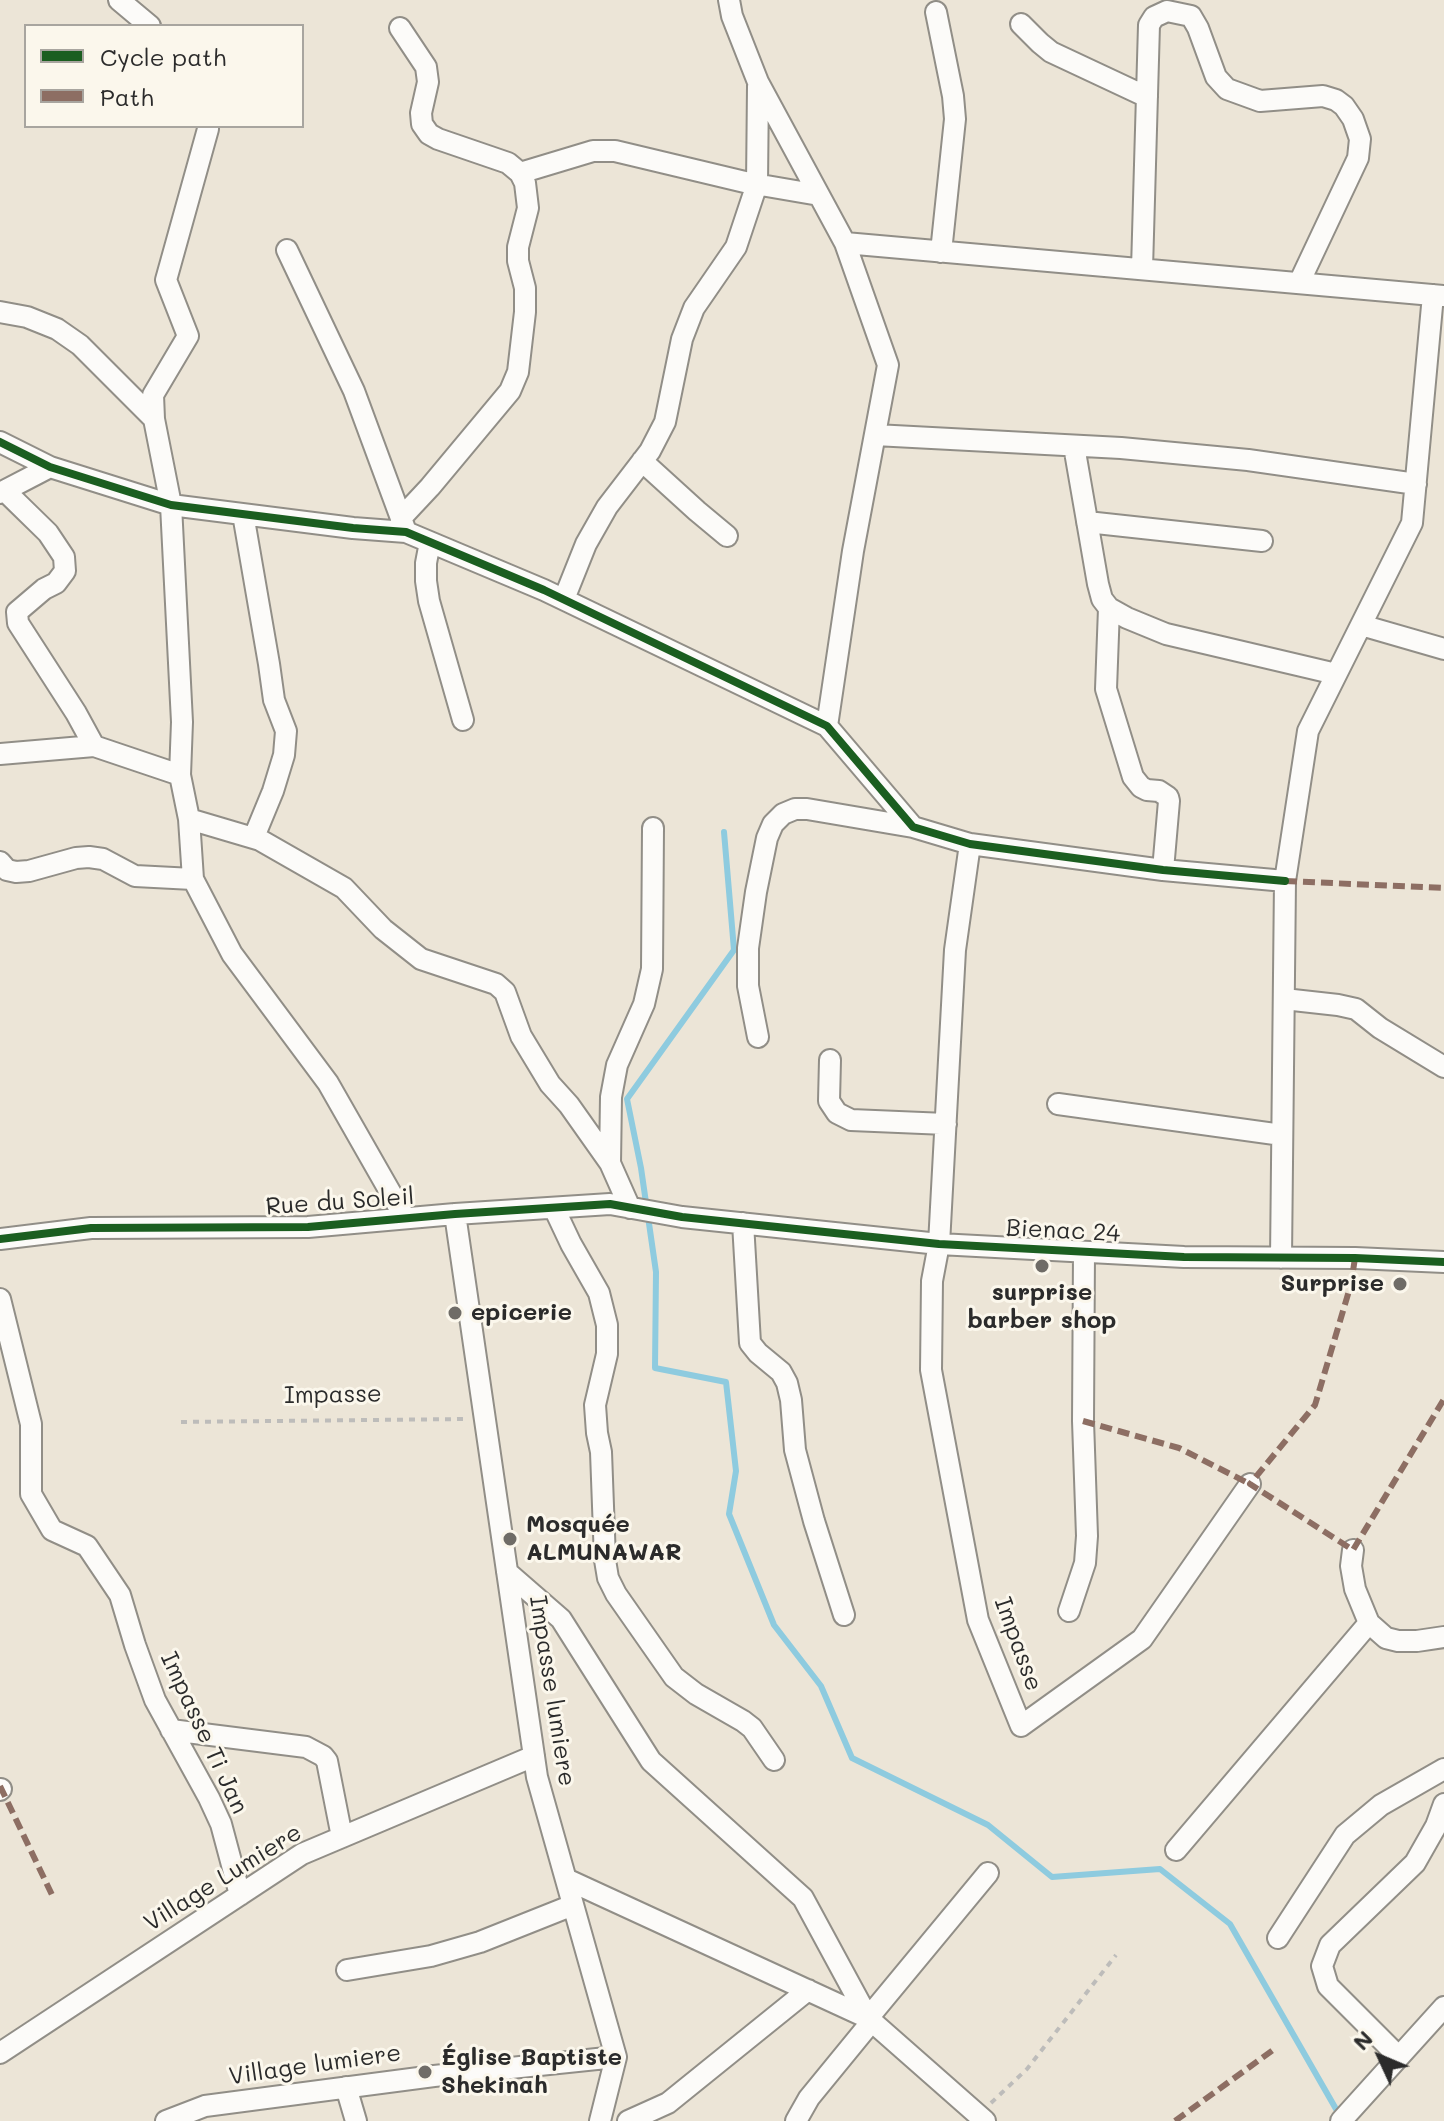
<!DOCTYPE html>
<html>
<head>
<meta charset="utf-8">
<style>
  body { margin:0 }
  #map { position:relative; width:1444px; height:2121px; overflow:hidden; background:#ece5d7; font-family:Mali,sans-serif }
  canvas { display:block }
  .legend { position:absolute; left:24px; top:24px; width:280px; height:104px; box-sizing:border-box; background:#fbf7ec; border:2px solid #a8a59f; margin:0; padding:10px 14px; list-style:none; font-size:24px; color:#2b2b2b }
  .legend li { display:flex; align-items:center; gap:16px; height:40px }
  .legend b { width:40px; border:2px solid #a8a59f }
  .north { position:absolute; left:1340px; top:2017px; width:80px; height:80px; -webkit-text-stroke:6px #fbf7ec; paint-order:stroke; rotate:314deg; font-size:22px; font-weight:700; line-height:32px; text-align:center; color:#2b2b2b }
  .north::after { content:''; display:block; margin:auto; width:28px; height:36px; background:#2b2b2b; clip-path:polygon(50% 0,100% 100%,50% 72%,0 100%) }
</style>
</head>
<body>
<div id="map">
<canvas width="1444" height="2121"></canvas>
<ul class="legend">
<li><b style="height:10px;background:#1b5e20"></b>Cycle path</li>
<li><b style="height:10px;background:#8d6e63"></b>Path</li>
</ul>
<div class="north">N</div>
</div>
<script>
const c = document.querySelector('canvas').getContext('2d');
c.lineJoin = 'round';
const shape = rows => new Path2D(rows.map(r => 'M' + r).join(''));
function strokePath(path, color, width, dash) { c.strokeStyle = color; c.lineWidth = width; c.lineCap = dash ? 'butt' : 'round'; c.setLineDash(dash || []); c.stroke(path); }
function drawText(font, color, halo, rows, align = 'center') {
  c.font = font + ' Mali,sans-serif'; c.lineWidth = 6; c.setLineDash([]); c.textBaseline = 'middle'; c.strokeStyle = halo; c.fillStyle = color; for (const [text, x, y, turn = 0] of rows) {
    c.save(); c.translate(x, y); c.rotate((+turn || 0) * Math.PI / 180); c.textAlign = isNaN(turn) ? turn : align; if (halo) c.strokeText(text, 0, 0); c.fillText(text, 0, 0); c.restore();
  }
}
const stream = shape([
  [724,832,734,950,627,1099,641,1168,656,1272,655,1368,726,1382,736,1471,729,1514,774,1625,821,1686,852,1758,988,1825,1052,1877,1160,1869,1230,1924,1340,2116]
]);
const path = shape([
  [181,1422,466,1419],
  [991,2103,1027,2069,1116,1955]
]);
const minor = shape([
  [119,0,150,26],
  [729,0,732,16,758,82,845,243,888,365,853,551,827,726],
  [936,12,953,96,955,119,941,252],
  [1021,24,1040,43,1051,52,1147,97],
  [400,28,426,67,428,82,421,113,422,124,429,134,438,139,508,163,520,173,525,183,528,208,518,247,518,261,525,288,525,312,518,372,510,391,430,487,401,518],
  [208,126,208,129,166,280,188,336,153,395,154,419,171,505,182,722,180,775,189,819,193,879,232,954,328,1083,405,1218],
  [520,173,593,151,615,151,749,183,819,195],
  [845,243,1444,296],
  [287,250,354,391,405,529],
  [1142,269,1149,25,1154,17,1167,11,1191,16,1198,28,1216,77,1227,89,1260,101,1323,96,1336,100,1344,106,1353,119,1360,139,1358,158,1299,283],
  [0,312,27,317,57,329,80,345,154,419],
  [875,435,1121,448,1248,460,1416,484],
  [0,442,50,467,171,505,353,528,406,532,544,590,827,726,913,827,970,844,1163,870,1285,881],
  [1074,446,1098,584,1102,599,1109,608,1127,618,1166,634,1336,674],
  [642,461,697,511,727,536],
  [5,491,48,533,64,557,65,571,56,583,44,589,17,612,18,623,76,713,94,746],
  [0,493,50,467],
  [243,514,269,664,274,700,286,731,284,755,273,791,254,837],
  [1087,522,1262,541],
  [430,542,426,563,426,581,429,601,463,720],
  [564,599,586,544,607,507,650,451,665,422,682,339,694,308,736,247,757,184,758,86],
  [1109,608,1106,689,1133,777,1141,787,1147,790,1159,791,1168,797,1169,801,1163,870],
  [1361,625,1444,649],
  [0,754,94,746,180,775],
  [189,819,260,840,344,888,383,929,421,959,496,984,505,992,521,1036,550,1084,569,1105,610,1163,630,1208],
  [970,844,955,950,939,1244,932,1281,931,1370,978,1620,1021,1726,1142,1639,1250,1484],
  [0,862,7,870,16,872,29,871,76,858,89,857,103,859,135,876,193,879],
  [1284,999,1338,1005,1356,1009,1380,1028,1444,1067],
  [758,1037,748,986,748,948,756,892,767,838,773,824,783,814,795,809,807,809,913,827],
  [830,1060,829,1101,837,1113,851,1120,946,1124],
  [1058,1104,1282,1135],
  [610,1163,611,1097,617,1065,644,1004,652,969,653,828],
  [554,1208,571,1244,599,1293,607,1325,607,1354,595,1405,597,1433,601,1452,605,1560,608,1578,616,1594,674,1677,696,1694,743,1721,752,1728,774,1760],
  [455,1214,537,1777,616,2057,600,2121],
  [743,1223,750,1343,758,1353,781,1372,787,1383,791,1400,795,1450,814,1521,844,1615],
  [0,1239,91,1228,308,1227,455,1214,610,1204,682,1217,939,1244,1184,1257,1355,1258,1444,1262],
  [1281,1258,1285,881,1308,731,1412,523,1433,295],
  [0,1299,31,1424,31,1494,52,1530,87,1546,120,1595,135,1645,155,1700,209,1798,221,1824,240,1895],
  [1353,1550,1351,1566,1355,1589,1369,1623,1386,1638,1398,1641,1417,1641,1444,1637],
  [507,1572,561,1619,651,1761,803,1898,868,2018,566,1879],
  [1069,1611,1085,1563,1087,1536,1083,1421,1084,1252],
  [171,1730,306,1747,323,1756,327,1761,342,1837],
  [0,1790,1,1789],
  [1176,1850,1369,1623],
  [1278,1938,1345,1835,1381,1805,1444,1769],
  [347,1970,431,1956,480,1942,573,1905],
  [0,2053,302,1854,534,1756],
  [1399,2057,1328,1986,1322,1966,1330,1945,1415,1863,1436,1826,1444,1804],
  [346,2087,356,2121],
  [166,2121,205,2106,434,2076,616,2057],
  [628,2121,668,2103,808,1990],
  [796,2121,809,2098,872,2021],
  [985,2121,868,2018,988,1873],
  [1341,2121,1444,2007]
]);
const quiet = shape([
  [1285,881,1444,888],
  [1355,1258,1351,1284,1315,1405,1250,1484,1353,1550,1444,1399],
  [1083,1421,1179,1448,1250,1484],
  [0,1786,54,1899],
  [1175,2121,1273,2050]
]);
const cycleway = shape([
  [0,442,50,467,171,505,353,528,406,532,544,590,827,726,913,827,970,844,1163,870,1285,881],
  [0,1239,91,1228,308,1227,455,1214,610,1204,682,1217,939,1244,1184,1257,1355,1258,1444,1262]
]);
const markers = [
  [1042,1266,8,"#6f6c67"],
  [1400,1284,8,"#6f6c67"],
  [455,1313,8,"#6f6c67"],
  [510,1539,8,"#6f6c67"],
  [425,2072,8,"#6f6c67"]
];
const streetNames = [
  ["Rue du Soleil",340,1202,-4],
  ["Bienac 24",1063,1231,3],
  ["Impasse",333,1395,-1],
  ["Impasse",1018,1644,70],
  ["Impasse lumiere",552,1691,81],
  ["Impasse Ti Jan",204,1733,65],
  ["Village Lumiere",223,1878,-32],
  ["Village lumiere",315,2065,-8]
];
const poiNames = [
  ["Surprise",1384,1284,"right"],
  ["surprise",1042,1293,"center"],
  ["barber shop",1042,1321,"center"],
  ["epicerie",471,1313],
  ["Mosquée",526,1525],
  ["ALMUNAWAR",526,1553],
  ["Église Baptiste",441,2058],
  ["Shekinah",441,2086]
];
strokePath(stream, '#8ecbdf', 6);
strokePath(minor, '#918e87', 24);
strokePath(path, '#bdbcba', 4, [6, 6]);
strokePath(minor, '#fcfbf9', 20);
strokePath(quiet, '#8d6e63', 6, [12, 6]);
strokePath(cycleway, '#1b5e20', 8);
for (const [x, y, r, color] of markers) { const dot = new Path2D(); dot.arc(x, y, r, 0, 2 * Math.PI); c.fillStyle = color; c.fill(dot); strokePath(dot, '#fbf7ec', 3); }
drawText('24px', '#2b2b2b', '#fbf7ec', streetNames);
drawText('bold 24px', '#2b2b2b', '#fbf7ec', poiNames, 'left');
</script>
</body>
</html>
